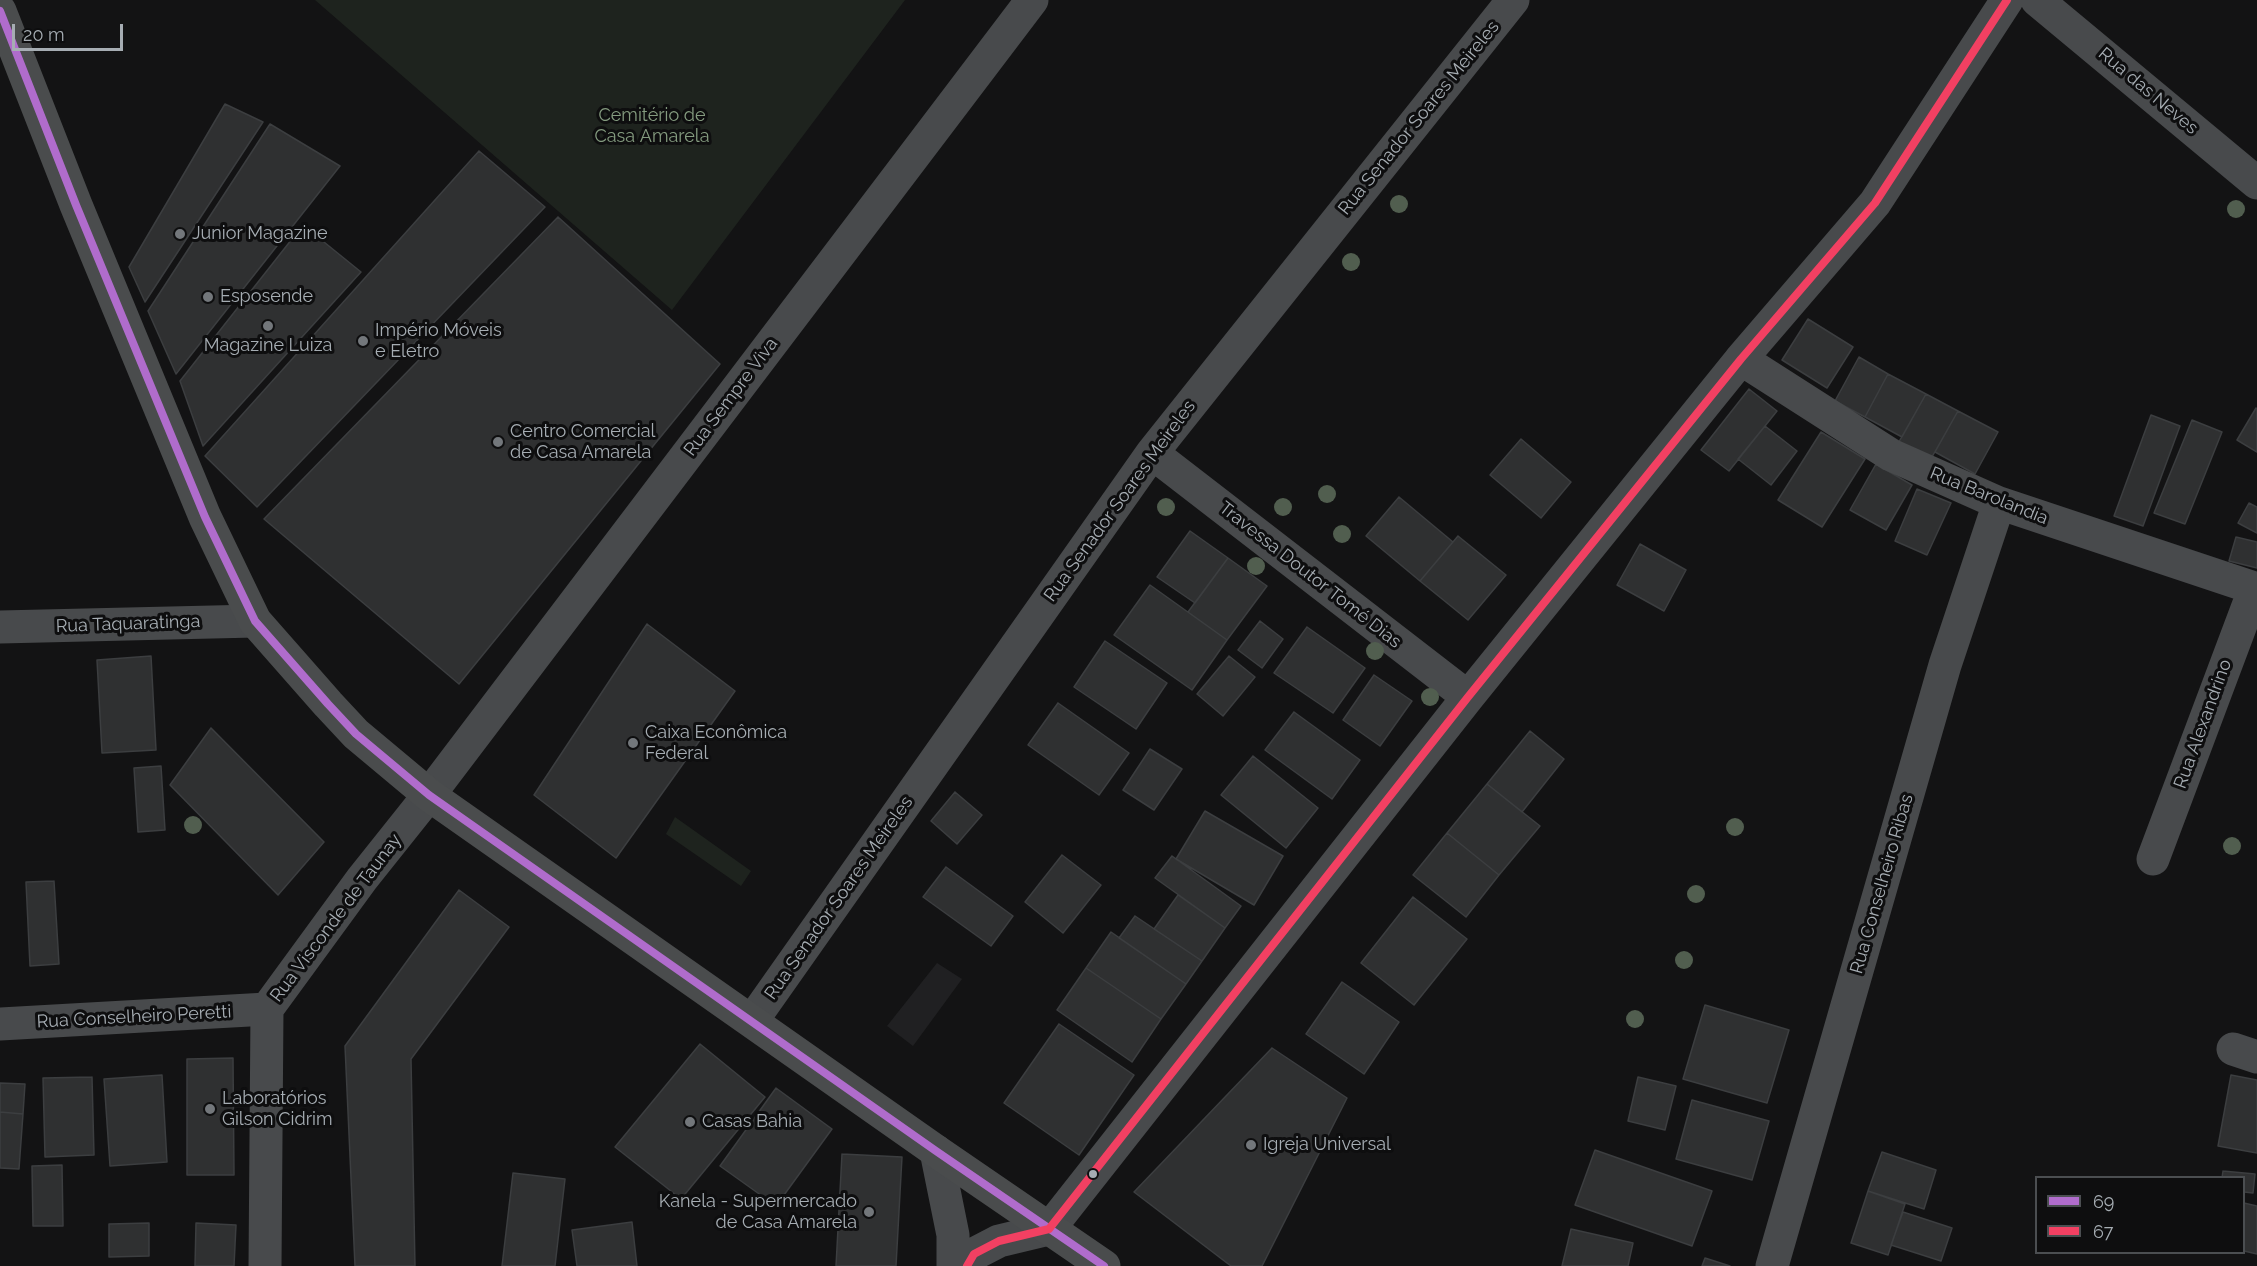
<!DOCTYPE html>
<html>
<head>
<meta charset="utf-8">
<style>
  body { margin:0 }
  #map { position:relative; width:2257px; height:1266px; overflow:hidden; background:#131314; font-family:Raleway,sans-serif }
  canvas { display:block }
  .legend { position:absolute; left:2035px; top:1176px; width:210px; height:78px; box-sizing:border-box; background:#0e0e0f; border:2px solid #4b4e51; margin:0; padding:8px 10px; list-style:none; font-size:18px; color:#a6adb3 }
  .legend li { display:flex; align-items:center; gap:12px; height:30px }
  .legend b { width:30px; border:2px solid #4b4e51 }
  .scale { position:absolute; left:12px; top:24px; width:111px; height:27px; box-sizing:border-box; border:3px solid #a6adb3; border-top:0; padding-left:8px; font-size:18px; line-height:21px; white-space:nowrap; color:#a6adb3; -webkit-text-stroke:4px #0e0e0f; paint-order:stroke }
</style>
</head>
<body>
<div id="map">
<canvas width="2257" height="1266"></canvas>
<ul class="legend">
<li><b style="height:8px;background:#b06ccc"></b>69</li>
<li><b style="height:8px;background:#f24062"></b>67</li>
</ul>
<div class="scale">20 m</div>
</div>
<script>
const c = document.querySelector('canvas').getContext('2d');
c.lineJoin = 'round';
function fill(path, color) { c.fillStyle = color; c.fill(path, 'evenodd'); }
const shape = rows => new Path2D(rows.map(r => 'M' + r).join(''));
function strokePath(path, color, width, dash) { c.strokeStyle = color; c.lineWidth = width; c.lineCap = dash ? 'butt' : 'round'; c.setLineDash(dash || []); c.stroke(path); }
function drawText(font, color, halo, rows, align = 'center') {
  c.font = font + ' Raleway,sans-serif'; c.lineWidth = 6; c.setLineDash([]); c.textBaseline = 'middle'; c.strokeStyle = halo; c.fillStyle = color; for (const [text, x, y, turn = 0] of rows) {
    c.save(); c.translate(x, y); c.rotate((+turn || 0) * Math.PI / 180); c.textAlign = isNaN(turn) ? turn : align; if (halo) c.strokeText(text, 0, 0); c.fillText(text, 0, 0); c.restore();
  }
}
const built = shape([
  [937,963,962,979,913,1046,887,1026]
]);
const green = shape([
  [315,0,905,0,672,310],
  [675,817,751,871,741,886,666,834]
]);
const building = shape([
  [225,104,263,122,145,302,129,267,225,104],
  [270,124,340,166,176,374,148,311,270,124],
  [479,151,545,207,257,507,205,456,479,151],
  [558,217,720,364,459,684,264,519,558,217],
  [303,225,361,272,203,446,180,381,303,225],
  [1808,319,1853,347,1827,388,1782,360,1808,319],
  [1859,357,1888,374,1865,417,1835,401,1859,357],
  [1888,374,1926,394,1902,437,1865,417,1888,374],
  [1749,389,1777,411,1729,471,1701,450,1749,389],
  [1926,394,1958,411,1928,464,1896,447,1926,394],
  [2256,408,2257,409,2257,452,2237,440,2256,408],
  [1958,411,1998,432,1975,474,1935,452,1958,411],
  [2151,415,2180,426,2143,526,2114,516,2151,415],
  [2192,420,2222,432,2185,524,2154,513,2192,420],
  [1765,426,1797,451,1771,485,1738,459,1765,426],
  [1821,432,1865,459,1822,527,1778,500,1821,432],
  [1521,439,1571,482,1541,518,1490,475,1521,439],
  [1876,464,1912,485,1886,530,1850,510,1876,464],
  [1917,489,1951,503,1927,555,1895,541,1917,489],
  [1399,497,1453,542,1420,581,1366,536,1399,497],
  [2249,503,2257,507,2257,533,2238,523,2249,503],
  [1190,531,1228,558,1195,603,1157,577,1190,531],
  [1458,536,1506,575,1468,620,1420,581,1458,536],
  [2236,537,2257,542,2257,568,2229,561,2236,537],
  [1640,544,1686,570,1664,611,1617,585,1640,544],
  [1228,558,1267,586,1227,640,1188,612,1228,558],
  [1150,585,1227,640,1192,690,1114,635,1150,585],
  [1260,621,1283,639,1262,668,1238,650,1260,621],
  [647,624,735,691,616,858,534,795,647,624],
  [1307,627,1365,668,1333,713,1274,673,1307,627],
  [1105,641,1167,683,1136,729,1074,687,1105,641],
  [151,656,156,750,102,753,97,660,151,656],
  [1229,656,1255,677,1223,716,1197,694,1229,656],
  [1374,675,1412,701,1380,746,1343,720,1374,675],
  [1058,703,1129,753,1099,795,1028,745,1058,703],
  [1294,712,1360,760,1332,799,1265,750,1294,712],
  [211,728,324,842,278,895,170,785,211,728],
  [1530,731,1564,759,1522,812,1487,784,1530,731],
  [1150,749,1182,769,1154,810,1123,790,1150,749],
  [1253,756,1318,808,1286,848,1221,795,1253,756],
  [161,766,165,830,138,832,134,768,161,766],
  [1487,784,1540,826,1499,875,1447,833,1487,784],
  [955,792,982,815,957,844,931,821,955,792],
  [1205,811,1283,856,1254,905,1176,859,1205,811],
  [1447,833,1499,875,1466,917,1413,875,1447,833],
  [1062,855,1101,885,1063,933,1025,902,1062,855],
  [1172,856,1241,906,1225,928,1155,878,1172,856],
  [946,867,1013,916,991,946,923,897,946,867],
  [54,881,59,964,30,966,26,882,54,881],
  [459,890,509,927,411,1059,415,1266,355,1266,345,1046,459,890],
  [1178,895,1225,928,1202,961,1154,929,1178,895],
  [1413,897,1467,939,1414,1005,1361,963,1413,897],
  [1135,916,1202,961,1186,984,1119,938,1135,916],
  [1111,932,1186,984,1161,1019,1086,968,1111,932],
  [1086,968,1161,1019,1132,1062,1057,1010,1086,968],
  [1342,982,1399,1022,1364,1074,1306,1034,1342,982],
  [1705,1005,1789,1030,1767,1103,1683,1079,1705,1005],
  [1059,1024,1134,1075,1079,1155,1004,1103,1059,1024],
  [700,1044,765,1097,681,1199,615,1147,700,1044],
  [1272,1048,1347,1098,1262,1266,1231,1266,1134,1192,1272,1048],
  [233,1058,234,1175,187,1175,187,1059,233,1058],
  [162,1075,167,1162,110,1166,104,1079,162,1075],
  [2231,1075,2257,1080,2257,1153,2218,1146,2231,1075],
  [92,1077,94,1155,45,1157,43,1078,92,1077],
  [1638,1077,1676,1086,1665,1130,1628,1121,1638,1077],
  [0,1083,25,1084,23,1114,0,1112,0,1083],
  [776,1088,832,1129,776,1206,720,1166,776,1088],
  [1692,1100,1769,1121,1752,1180,1676,1159,1692,1100],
  [0,1112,23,1114,19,1169,0,1168,0,1112],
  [1595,1150,1712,1191,1692,1246,1575,1205,1595,1150],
  [1882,1152,1936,1170,1924,1209,1868,1191,1882,1152],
  [842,1154,902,1157,896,1266,836,1266,842,1154],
  [62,1165,63,1226,33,1226,32,1166,62,1165],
  [2223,1171,2255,1174,2253,1193,2244,1192,2244,1178,2222,1178,2223,1171],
  [513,1173,565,1179,555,1266,502,1266,513,1173],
  [1868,1191,1905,1204,1888,1255,1851,1243,1868,1191],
  [2244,1203,2257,1206,2257,1254,2244,1251,2244,1203],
  [1903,1212,1952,1228,1941,1261,1891,1245,1903,1212],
  [632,1222,637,1266,577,1266,572,1230,632,1222],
  [149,1223,149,1256,109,1257,109,1224,149,1223],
  [196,1223,236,1225,234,1266,195,1266,196,1223],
  [1571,1229,1633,1243,1628,1266,1562,1266,1571,1229],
  [1705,1258,1730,1266,1702,1266,1705,1258]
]);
const minor = shape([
  [2037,0,2257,183],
  [1741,359,1891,455,1999,503,2257,589],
  [1152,453,1468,697],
  [0,627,255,621],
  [2153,859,2254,590],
  [752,1021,1152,453,1513,0],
  [0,1024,267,1009],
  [2233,1049,2257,1057],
  [936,1151,953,1235,953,1266],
  [265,1266,267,1009,362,879,429,795,1032,0],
  [967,1266,974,1254,999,1241,1049,1229,1468,697,1741,359,1875,203,2007,0],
  [1772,1266,1945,665,1999,503]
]);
const major = shape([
  [0,11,76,205,205,517,255,621,328,704,356,734,429,795,936,1151,1104,1266]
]);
const bus1 = shape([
  [0,11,76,205,205,517,255,621,328,704,356,734,429,795,936,1151,1104,1266]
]);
const bus2 = shape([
  [967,1266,974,1254,999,1241,1049,1229,1468,697,1741,359,1875,203,2007,0]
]);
const trees = [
  [1399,204],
  [2236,209],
  [1351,262],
  [1327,494],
  [1166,507],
  [1283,507],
  [1342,534],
  [1256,566],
  [1375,651],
  [1430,697],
  [193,825],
  [1735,827],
  [2232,846],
  [1696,894],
  [1684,960],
  [1635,1019]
];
const markers = [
  [180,234,6,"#73777b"],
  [208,297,6,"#73777b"],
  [268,326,6,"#73777b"],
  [363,341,6,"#73777b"],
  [498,442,6,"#73777b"],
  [633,743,6,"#73777b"],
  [210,1109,6,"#73777b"],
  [690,1122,6,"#73777b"],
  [1251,1145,6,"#73777b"],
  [1093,1174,5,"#a6adb3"],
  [869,1212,6,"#73777b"]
];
const streetNames = [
  ["Rua das Neves",2148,91,40],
  ["Rua Senador Soares Meireles",1419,118,-51],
  ["Rua Sempre Viva",731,397,-53],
  ["Rua Barolandia",1989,496,22],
  ["Rua Senador Soares Meireles",1120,501,-54],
  ["Travessa Doutor Tomé Dias",1310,575,38],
  ["Rua Taquaratinga",128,624,-2],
  ["Rua Alexandrino",2203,724,-70],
  ["Rua Conselheiro Ribas",1882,884,-74],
  ["Rua Senador Soares Meireles",839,898,-55],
  ["Rua Visconde de Taunay",336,918,-53],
  ["Rua Conselheiro Peretti",134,1017,-3]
];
const parkNames = [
  ["Cemitério de",652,116],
  ["Casa Amarela",652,137]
];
const poiNames = [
  ["Junior Magazine",192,234],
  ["Esposende",220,297],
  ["Império Móveis",375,331],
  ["e Eletro",375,352],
  ["Magazine Luiza",268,346,"center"],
  ["Centro Comercial",510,432],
  ["de Casa Amarela",510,453],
  ["Caixa Econômica",645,733],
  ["Federal",645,754],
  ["Laboratórios",222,1099],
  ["Gilson Cidrim",222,1120],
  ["Casas Bahia",702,1122],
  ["Igreja Universal",1263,1145],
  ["Kanela - Supermercado",857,1202,"right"],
  ["de Casa Amarela",857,1223,"right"]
];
fill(built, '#202022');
fill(green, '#1e231e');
fill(building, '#2f3031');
strokePath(building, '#3c3e40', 1.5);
strokePath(minor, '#484a4c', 33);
strokePath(major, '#4a4c4d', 33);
strokePath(bus1, '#b06ccc', 8);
strokePath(bus2, '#f24062', 8);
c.fillStyle = '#515e4f';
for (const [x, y] of trees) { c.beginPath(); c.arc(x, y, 9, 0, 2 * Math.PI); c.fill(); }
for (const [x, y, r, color] of markers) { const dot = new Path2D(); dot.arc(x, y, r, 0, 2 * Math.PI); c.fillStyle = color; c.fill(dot); strokePath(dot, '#0e0e0f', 2); }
drawText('18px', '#a6adb3', '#0e0e0f', streetNames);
drawText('18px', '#849b7f', '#0e0e0f', parkNames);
drawText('18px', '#a6adb3', '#0e0e0f', poiNames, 'left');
</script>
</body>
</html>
